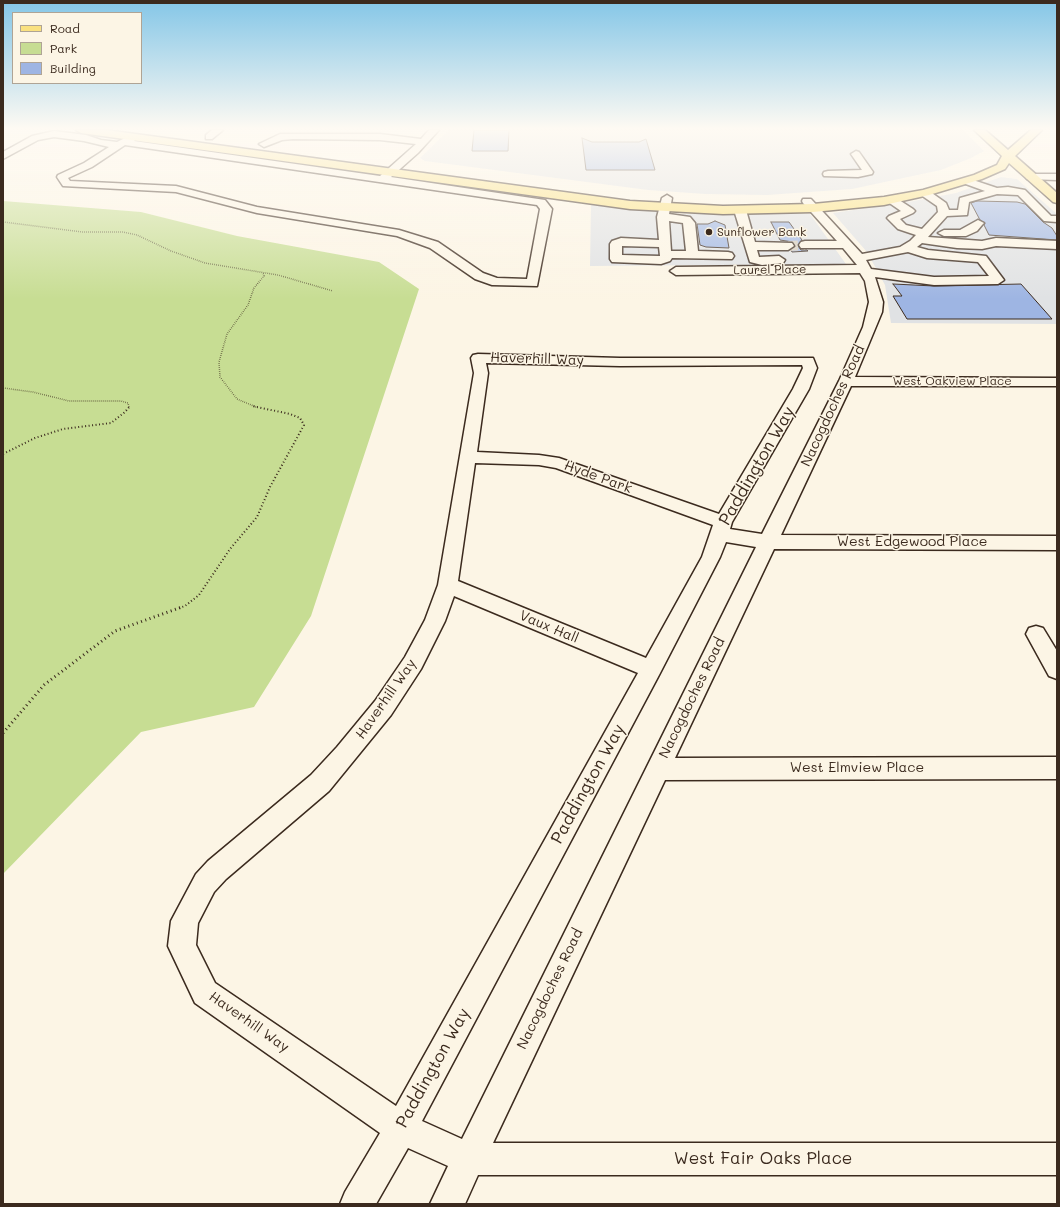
<!DOCTYPE html>
<html>
<head>
<meta charset="utf-8">
<style>
  body { margin:0 }
  #map { position:relative; width:1060px; height:1207px; overflow:hidden; background:#fcf5e5; font-family:Mali,sans-serif }
  canvas { display:block }
  .frame { position:absolute; inset:0; border:4px solid #3b2a1e; pointer-events:none }
  .legend { position:absolute; left:12px; top:12px; width:130px; height:72px; box-sizing:border-box; background:#fcf5e5; border:1px solid #afa495; margin:0; padding:5px 7px; list-style:none; font-size:12px; color:#3b2a1e }
  .legend li { display:flex; align-items:center; gap:8px; height:20px }
  .legend b { width:20px; border:1px solid #afa495 }
</style>
</head>
<body>
<div id="map">
<canvas width="1060" height="1207"></canvas>
<div class="frame"></div>
<ul class="legend">
<li><b style="height:5px;background:#fae180"></b>Road</li>
<li><b style="height:11px;background:#c7dd93"></b>Park</li>
<li><b style="height:11px;background:#9eb5e3"></b>Building</li>
</ul>
</div>
<script>
const c = document.querySelector('canvas').getContext('2d');
c.lineJoin = 'round';
function fill(path, color) { c.fillStyle = color; c.fill(path, 'evenodd'); }
const shape = rows => new Path2D(rows.map(r => 'M' + r).join(''));
function strokePath(path, color, width, dash) { c.strokeStyle = color; c.lineWidth = width; c.lineCap = dash ? 'butt' : 'round'; c.setLineDash(dash || []); c.stroke(path); }
function drawText(font, color, halo, rows, align = 'center') {
  c.font = font + ' Mali,sans-serif'; c.lineWidth = 3; c.setLineDash([]); c.textBaseline = 'middle'; c.strokeStyle = halo; c.fillStyle = color; for (const [text, x, y, turn = 0] of rows) {
    c.save(); c.translate(x, y); c.rotate((+turn || 0) * Math.PI / 180); c.textAlign = isNaN(turn) ? turn : align; if (halo) c.strokeText(text, 0, 0); c.fillText(text, 0, 0); c.restore();
  }
}
const built = shape([
  [449,130,963,130,984,151,971,158,941,170,852,189,767,195,705,194,648,190,425,161,420,158],
  [1001,177,1017,179,1057,214,1057,324,891,323,885,285,867,252,833,213,908,202,956,193],
  [591,205,681,214,810,214,846,264,590,266]
]);
const green = shape([
  [3,201,141,212,237,236,379,262,419,289,311,616,254,707,141,732,3,874]
]);
const building = shape([
  [474,130,509,130,508,151,472,151,474,130],
  [582,138,592,142,639,142,646,139,655,170,586,170,582,138],
  [977,201,1017,202,1025,204,1043,222,1052,228,1057,236,1057,240,989,235,984,225,985,223,980,220,971,203,977,201],
  [715,221,725,225,729,248,706,247,700,245,697,224,708,224,715,221],
  [771,222,789,222,802,240,798,246,801,250,807,250,808,251,792,252,791,250,795,246,793,242,780,240,771,222],
  [893,284,934,286,1021,284,1052,319,907,319,893,296,902,296,893,284]
]);
const minorTunnel = shape([
  [788,246,805,245]
]);
const pathFar2 = shape([
  [3,222,82,232,123,232,137,235,171,251,205,263,278,275,333,291],
  [3,388,33,392,69,401,121,401,128,403,129,407],
  [256,407,237,399,220,377,219,362,227,334,248,305,254,288,264,276,263,273]
]);
const pathFar1 = shape([
  [3,454,35,438,63,429,111,423,125,412,130,406],
  [179,608,185,606,199,595,230,549,257,517,270,487,304,425,300,418,290,414,252,406]
]);
const path = shape([
  [3,733,44,685,115,631,182,607]
]);
const minor = shape([
  [212,130,223,130,212,139,206,139,206,135,212,130],
  [429,130,439,130,418,153,391,177,545,200,552,209,537,286,492,285,475,279,430,248,397,236,257,213,176,192,63,186,57,177,58,175,84,163,109,147,84,141,54,137,38,140,3,159,3,152,32,136,54,131,86,135,101,140,117,142,133,134,138,137,134,141,380,176,416,144,380,140,293,139,282,140,264,147,259,144,280,134,380,134,421,139,429,130],
  [125,145,537,205,540,209,527,279,497,278,483,273,438,242,399,230,257,207,176,186,70,181,68,178,92,167,125,145],
  [856,151,859,152,873,172,872,174,858,177,824,176,823,174,824,172,828,171,862,170,851,154,856,151],
  [1031,174,1057,174,1057,180,1027,179,1026,177,1031,174],
  [967,178,997,188,1008,187,1025,190,1051,216,1057,216,1057,222,1044,221,1018,195,997,194,969,202,967,215,947,216,928,237,982,241,996,238,1057,241,1057,249,996,246,982,249,957,248,922,243,917,247,928,250,986,256,1004,280,998,284,934,285,875,277,883,302,882,312,855,377,1057,378,1057,386,851,386,781,535,1057,536,1057,550,774,549,675,758,1057,757,1057,779,665,780,493,1143,1057,1143,1057,1175,478,1175,465,1204,430,1204,448,1166,408,1148,376,1204,340,1204,345,1192,380,1133,195,1003,168,946,171,921,196,874,208,861,311,775,337,747,375,701,405,657,425,620,438,585,474,373,471,358,473,355,478,354,620,358,813,358,817,368,809,389,732,522,730,529,762,534,839,381,863,327,869,302,865,281,860,273,676,275,670,271,676,267,857,265,843,248,801,248,799,245,801,242,805,241,837,241,803,203,802,201,803,199,811,199,862,254,900,247,910,241,916,235,898,229,887,218,889,216,901,211,888,202,887,200,888,198,896,198,913,209,915,211,913,213,900,219,906,225,922,229,938,212,937,206,921,195,920,193,921,191,929,191,946,203,949,210,958,210,960,198,985,191,963,183,962,181,967,178],
  [908,252,927,258,978,262,989,276,934,277,871,269,866,260,908,252],
  [486,363,620,366,802,365,803,368,793,389,719,514,559,458,539,455,477,452,488,373,486,363],
  [475,463,539,465,556,468,713,525,702,557,646,658,458,581,475,463],
  [726,542,756,547,462,1139,422,1121,659,675,720,557,726,542],
  [454,596,638,673,396,1106,215,983,196,945,198,923,214,892,226,879,329,791,391,715,421,669,445,621,454,596],
  [667,195,672,198,669,214,690,217,695,223,698,251,728,252,732,253,734,256,732,259,672,258,670,261,661,264,612,262,610,259,610,244,612,241,621,238,659,240,657,217,662,198,667,195],
  [669,221,683,223,686,251,671,251,669,221],
  [622,246,659,247,660,256,622,255,622,246],
  [740,207,746,210,755,242,792,243,794,246,788,250,757,250,759,257,779,256,785,260,783,263,762,265,750,262,734,210,740,207],
  [978,220,984,223,982,225,977,231,966,236,944,236,938,233,944,230,960,230,978,220],
  [1036,626,1043,628,1057,651,1057,679,1049,676,1026,634,1029,628,1036,626]
]);
const major = shape([
  [76,130,106,130,630,201,723,206,813,204,884,197,923,190,974,175,997,165,1002,156,974,130,985,130,1008,150,1031,130,1042,130,1015,156,1057,193,1057,203,1053,202,1009,163,1005,169,982,179,929,195,884,205,813,212,723,214,630,209,81,133,76,130]
]);
const markers = [
  [709,232,4,"#3b2a1e"]
];
const farPoinames = [
  ["Sunflower Bank",717,232]
];
const farStreetnames = [
  ["Laurel Place",770,270,-1],
  ["West Oakview Place",952,381]
];
const streetNames = [
  ["Haverhill Way",537,359,2],
  ["Nacogdoches Road",833,406,-65],
  ["Hyde Park",598,477,20],
  ["West Edgewood Place",912,542],
  ["Vaux Hall",549,627,23],
  ["Nacogdoches Road",692,698,-64],
  ["Haverhill Way",386,699,-55],
  ["West Elmview Place",857,768],
  ["Nacogdoches Road",550,989,-64],
  ["Haverhill Way",249,1022,35]
];
const nearStreetnames = [
  ["Paddington Way",757,466,-60],
  ["Paddington Way",588,784,-61],
  ["Paddington Way",433,1068,-61],
  ["West Fair Oaks Place",763,1159]
];
fill(built, '#e0e2e4');
fill(green, '#c7dd93');
fill(building, '#9eb5e3');
strokePath(building, '#3b2a1e', 1);
strokePath(minorTunnel, '#d5ccbd', 10, [10, 5.5]);
strokePath(minor, '#3b2a1e', 3);
strokePath(major, '#3b2a1e', 3);
strokePath(pathFar2, '#3b2a1e', 1.5, [0.5, 1.5]);
strokePath(pathFar1, '#3b2a1e', 2, [1, 2.5]);
strokePath(path, '#3b2a1e', 3, [1, 3.5]);
fill(minor, '#fcf5e5');
fill(major, '#fae180');
const sky = c.createLinearGradient(0, 0, 0, 299);
sky.addColorStop(0, '#84c6e7');
sky.addColorStop(0.43, '#fefaf3');
sky.addColorStop(1, '#fefaf300');
c.fillStyle = sky;
c.fillRect(0, 0, 1060, 299);
for (const [x, y, r, color] of markers) { const dot = new Path2D(); dot.arc(x, y, r, 0, 2 * Math.PI); c.fillStyle = color; c.fill(dot); strokePath(dot, '#fcf5e5', 1.5); }
drawText('12px', '#3b2a1e', '#fcf5e5', farPoinames, 'left');
drawText('12px', '#3b2a1e', '#fcf5e5', farStreetnames);
drawText('14px', '#3b2a1e', '#fcf5e5', streetNames);
drawText('17px', '#3b2a1e', '#fcf5e5', nearStreetnames);
</script>
</body>
</html>
